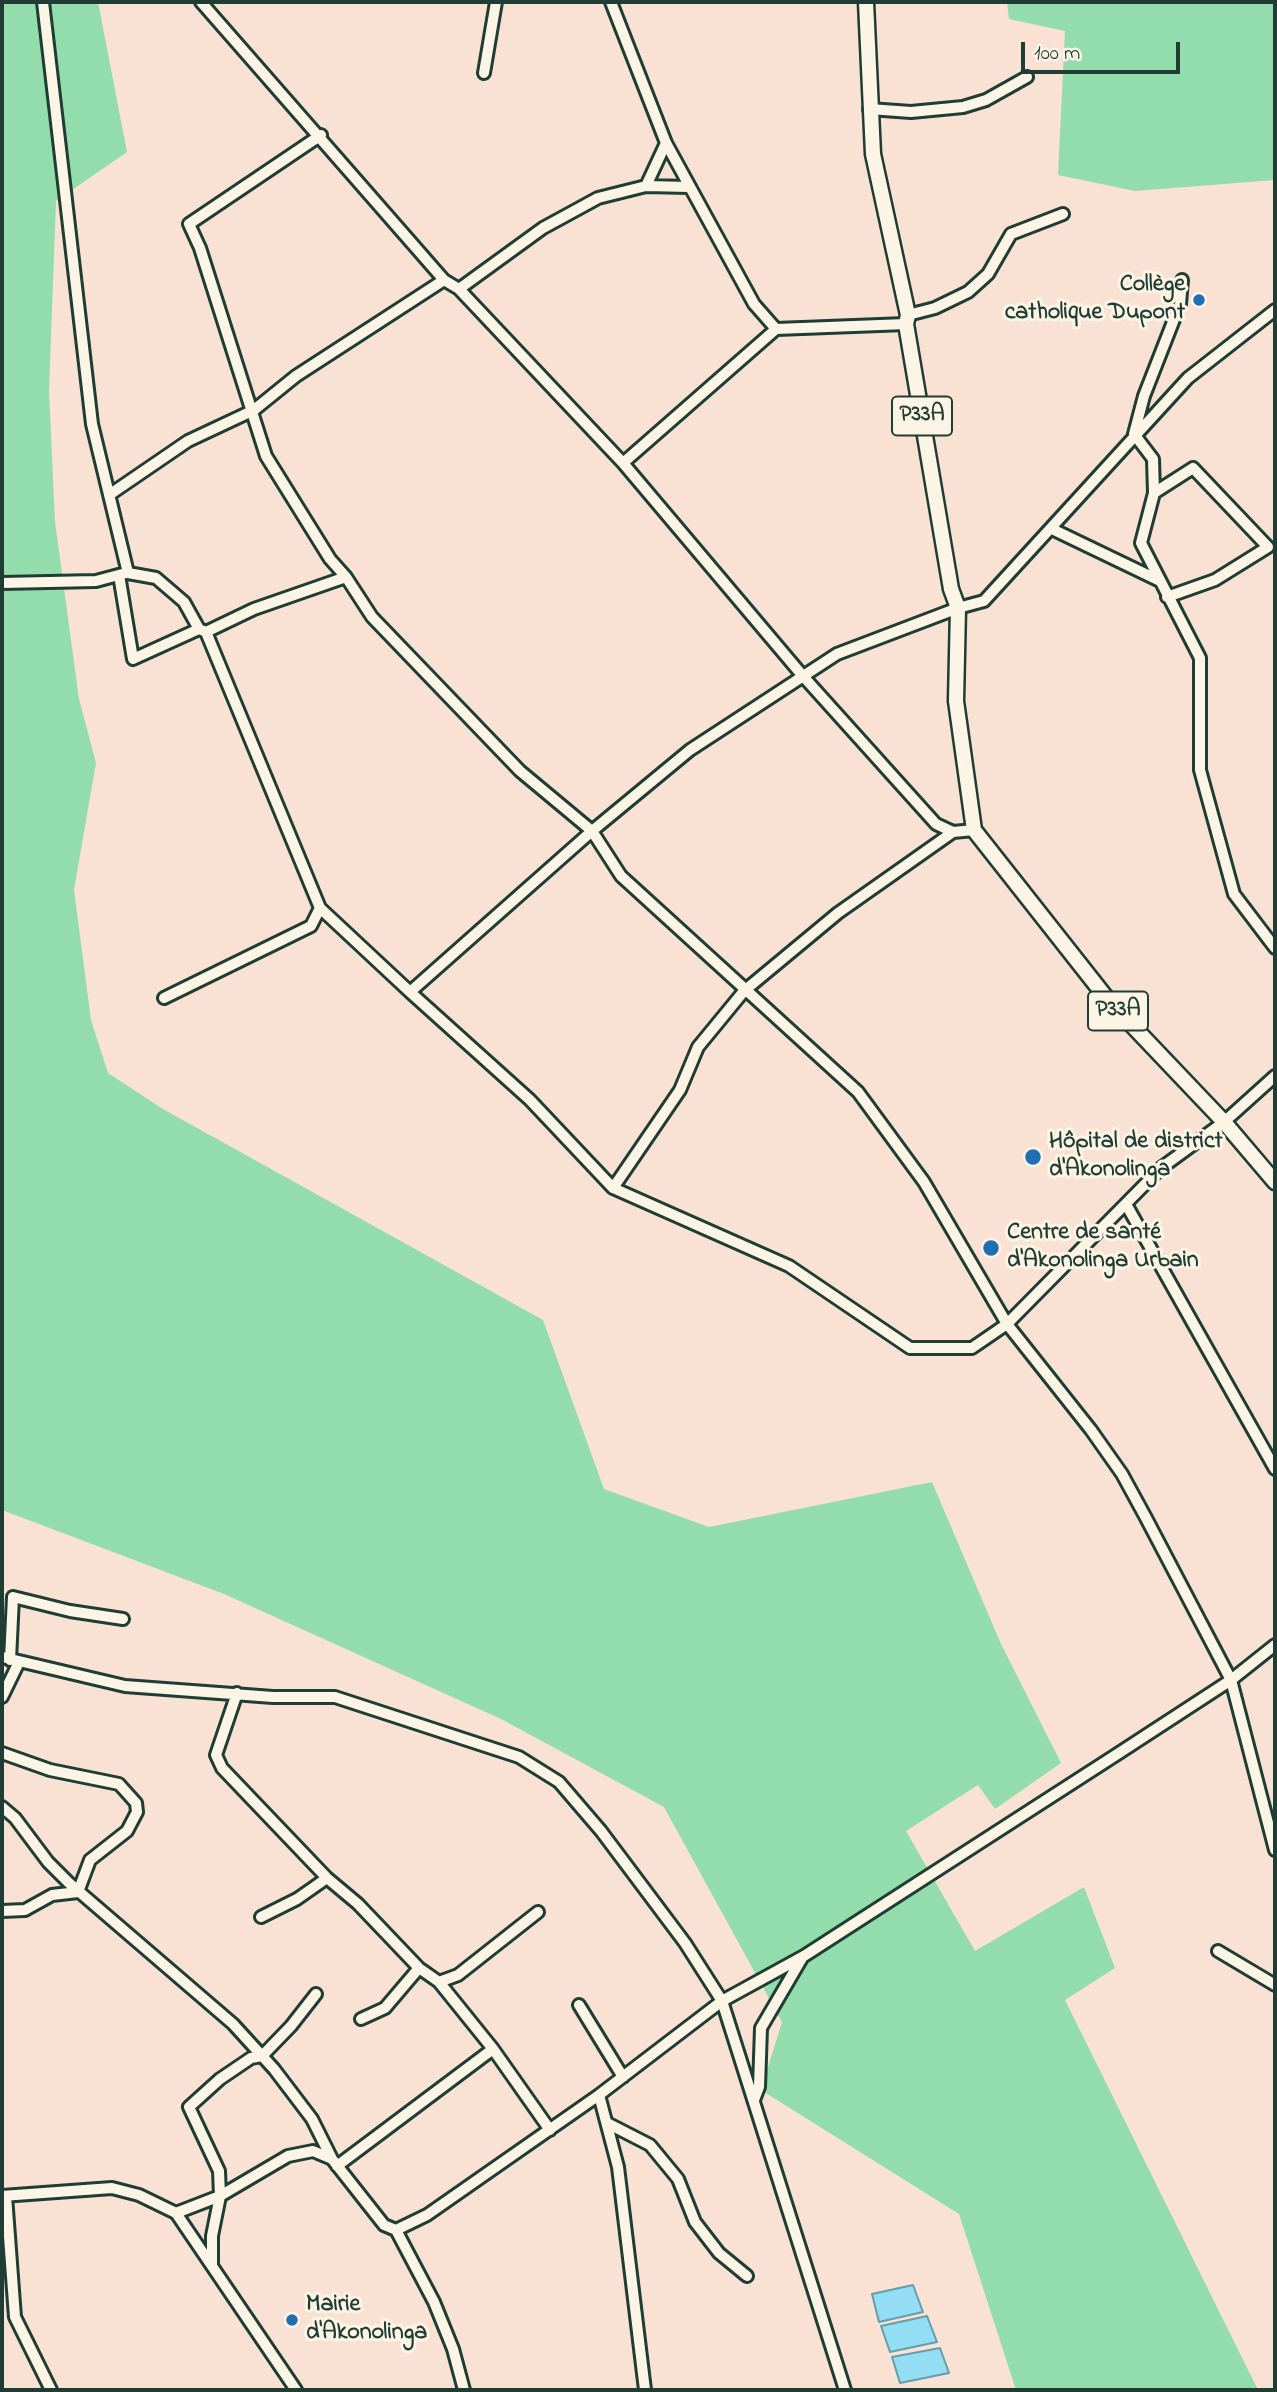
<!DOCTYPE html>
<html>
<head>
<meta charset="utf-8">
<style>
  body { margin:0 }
  #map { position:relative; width:1277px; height:2392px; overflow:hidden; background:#f9e2d4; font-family:"Indie Flower",sans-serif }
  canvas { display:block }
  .frame { position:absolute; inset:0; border:4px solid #1f3d34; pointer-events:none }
  .scale { position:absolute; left:1021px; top:42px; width:159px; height:32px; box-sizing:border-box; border:4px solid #1f3d34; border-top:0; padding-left:9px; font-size:21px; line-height:24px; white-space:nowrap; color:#1f3d34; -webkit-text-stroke:5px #fcf5e5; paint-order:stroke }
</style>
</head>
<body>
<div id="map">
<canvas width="1277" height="2392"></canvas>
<div class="frame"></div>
<div class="scale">100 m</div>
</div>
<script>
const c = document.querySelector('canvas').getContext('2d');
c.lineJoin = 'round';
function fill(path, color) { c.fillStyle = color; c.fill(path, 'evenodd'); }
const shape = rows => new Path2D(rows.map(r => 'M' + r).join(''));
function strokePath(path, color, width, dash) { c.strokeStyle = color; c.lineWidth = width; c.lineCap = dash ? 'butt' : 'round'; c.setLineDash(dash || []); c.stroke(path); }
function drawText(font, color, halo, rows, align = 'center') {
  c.font = font + ' "Indie Flower",sans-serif'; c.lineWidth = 6; c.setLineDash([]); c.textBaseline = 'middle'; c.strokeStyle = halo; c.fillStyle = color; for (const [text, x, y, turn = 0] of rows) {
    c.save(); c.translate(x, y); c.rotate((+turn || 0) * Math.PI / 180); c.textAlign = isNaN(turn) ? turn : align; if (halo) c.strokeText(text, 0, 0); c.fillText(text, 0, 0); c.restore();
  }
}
const green = shape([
  [2,2,98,2,127,152,56,201,49,390,55,522,79,699,96,763,74,890,91,1020,108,1073,163,1109,543,1320,604,1489,709,1527,932,1482,1001,1644,1061,1763,995,1809,978,1785,906,1831,975,1951,1084,1887,1115,1968,1065,2000,1258,2390,1016,2390,959,2214,761,2090,782,2022,664,1807,501,1719,224,1594,2,1510],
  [1007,2,1275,2,1275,180,1135,191,1058,175,1065,31,1009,19]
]);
const water = shape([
  [913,2285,923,2312,879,2322,872,2294,913,2285],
  [927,2316,937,2342,890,2352,881,2326,927,2316],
  [940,2348,949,2373,900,2383,892,2357,940,2348]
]);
const minor = shape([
  [43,2,92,424,128,573,156,578,184,602,199,629,206,632,320,908,410,992],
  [201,2,444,280,459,289,623,463,802,675,936,824,953,832,974,830],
  [611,2,666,143,754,304,776,329],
  [484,73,496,2],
  [869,109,911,112,963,107,986,100,1027,77],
  [321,135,189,224,200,248,266,456,330,559,346,577,372,617,520,771,592,831,621,876,858,1092,924,1182,1007,1324,1091,1430,1122,1474,1146,1518,1231,1680,1275,1850],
  [646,186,666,143],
  [1182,280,1180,304,1144,396,1134,434,1153,459,1154,493,1141,543,1200,658,1200,770,1234,894,1275,948],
  [459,289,543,228,598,198,646,186,689,187],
  [1275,310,1188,378,984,601,958,608,837,654,690,750,592,831,410,992,530,1100,613,1188,789,1266,910,1348,972,1348,1007,1324,1161,1168,1224,1122,1275,1076],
  [908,315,935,308,968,292,988,274,1011,234,1063,214],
  [623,463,776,329,906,324],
  [1154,493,1193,468,1268,547,1215,580,1167,597],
  [109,495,188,441,254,410,296,376,444,280],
  [1052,529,1158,580],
  [119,575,133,659,199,629],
  [2,583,96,581,126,573],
  [206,632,254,609,346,577],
  [164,998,311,926,320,908],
  [613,1188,680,1090,698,1047,744,991,838,913,953,832],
  [1127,1206,1275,1469],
  [2,1657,125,1686,273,1697,335,1697,519,1757,559,1782,601,1831,685,1943,722,2001,845,2390],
  [10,1660,13,1597,70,1611,123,1619],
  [237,1693,216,1755,222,1768,327,1878,358,1904,419,1968,439,1982,493,2049,550,2130],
  [2,1697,19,1662],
  [2,1753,50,1770,119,1784,136,1803,137,1812,127,1831,90,1860,78,1892,52,1895,25,1910,2,1911],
  [2,1807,15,1818,48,1862,69,1883,233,2024,274,2069,312,2119,332,2159],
  [261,1917,297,1899,327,1878],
  [1218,1951,1275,1985],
  [439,1982,458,1975,538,1912],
  [579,2005,623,2077],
  [361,2019,385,2008,419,1968],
  [599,2095,618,2167,645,2390],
  [754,2100,759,2087,761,2028,802,1958],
  [607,2123,650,2145,678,2179,695,2222,719,2253,747,2276],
  [337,2166,493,2049],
  [2,2196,112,2188,139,2195,176,2213,220,2196,288,2156,313,2151,332,2159,384,2225,396,2230,434,2302,453,2349,464,2390],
  [6,2196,15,2317,51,2390],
  [176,2213,296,2390],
  [396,2230,427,2215,599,2095,722,2001,804,1956,1119,1753,1231,1680,1275,1645],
  [212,2264,212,2236,220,2196,219,2171,189,2107,220,2079,251,2058,262,2056,291,2026,316,1994]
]);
const major = shape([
  [866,2,873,154,908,315,906,324,951,589,958,608,956,701,974,830,1108,1000,1224,1122,1275,1182]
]);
const markers = [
  [1199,300,7,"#1f6fb2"],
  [1033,1157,9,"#1f6fb2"],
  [991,1248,9,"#1f6fb2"],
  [292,2320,7,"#1f6fb2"]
];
const shields = [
  [922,416,60],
  [1118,1011,60]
];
const shieldNames = [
  ["P33A",922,416],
  ["P33A",1118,1011]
];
const poiNames = [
  ["Collège",1185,286,"right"],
  ["catholique Dupont",1185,314,"right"],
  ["Hôpital de district",1049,1143],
  ["d'Akonolinga",1049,1171],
  ["Centre de santé",1007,1234],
  ["d'Akonolinga Urbain",1007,1262],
  ["Mairie",306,2306],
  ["d'Akonolinga",306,2334]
];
fill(green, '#93dcac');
fill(water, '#93ddf5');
strokePath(water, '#659da8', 2);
strokePath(minor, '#1f3d34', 16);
strokePath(major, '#1f3d34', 19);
strokePath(minor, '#fcf5e5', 10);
strokePath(major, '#fcf5e5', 14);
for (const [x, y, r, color] of markers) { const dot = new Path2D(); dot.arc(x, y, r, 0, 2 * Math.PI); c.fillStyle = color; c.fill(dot); strokePath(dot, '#fcf5e5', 2.5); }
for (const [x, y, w] of shields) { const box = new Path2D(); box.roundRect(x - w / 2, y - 19.5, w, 39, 5); c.fillStyle = '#fcf5e5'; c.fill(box); strokePath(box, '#1f3d34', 2); }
drawText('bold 23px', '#1f3d34', null, shieldNames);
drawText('bold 24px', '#1f3d34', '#fcf5e5', poiNames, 'left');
</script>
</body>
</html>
